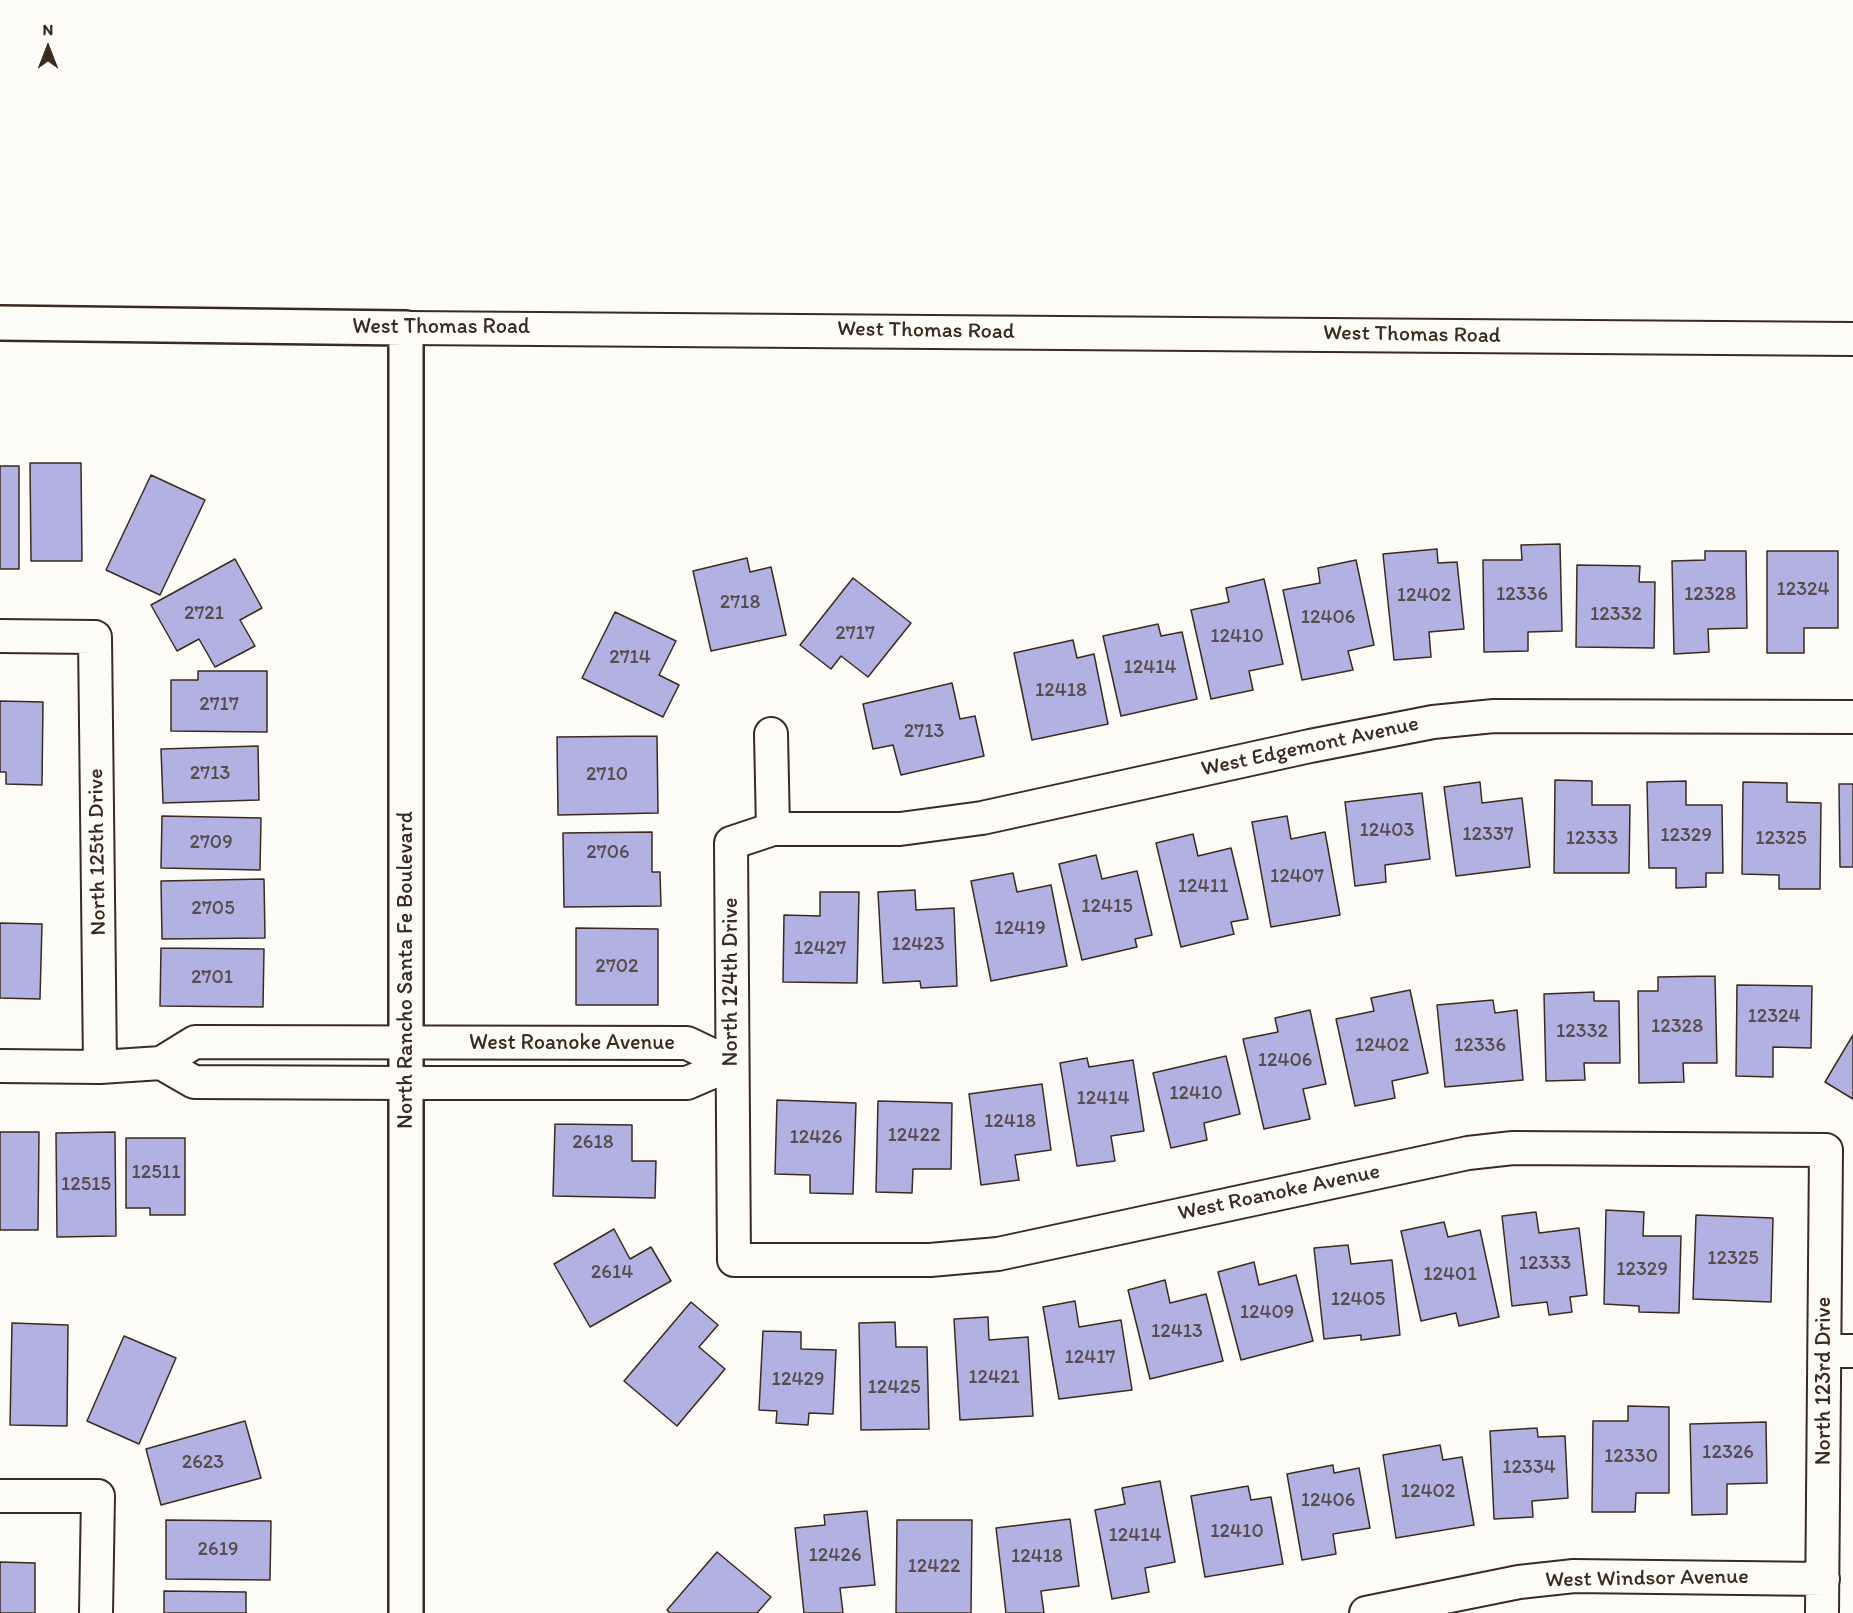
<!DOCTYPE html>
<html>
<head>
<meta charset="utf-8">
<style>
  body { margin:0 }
  #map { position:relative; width:1853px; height:1613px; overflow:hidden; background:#fdfcf7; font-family:Itim,sans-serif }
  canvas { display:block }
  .north { position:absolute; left:18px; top:18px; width:60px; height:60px; -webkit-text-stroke:4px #fdfcf7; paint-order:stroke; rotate:0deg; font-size:16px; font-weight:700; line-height:24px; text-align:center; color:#3b2a1e }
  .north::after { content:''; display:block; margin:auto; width:21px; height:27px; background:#3b2a1e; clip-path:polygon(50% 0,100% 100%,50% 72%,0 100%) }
</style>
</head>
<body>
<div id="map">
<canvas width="1853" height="1613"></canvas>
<div class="north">N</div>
</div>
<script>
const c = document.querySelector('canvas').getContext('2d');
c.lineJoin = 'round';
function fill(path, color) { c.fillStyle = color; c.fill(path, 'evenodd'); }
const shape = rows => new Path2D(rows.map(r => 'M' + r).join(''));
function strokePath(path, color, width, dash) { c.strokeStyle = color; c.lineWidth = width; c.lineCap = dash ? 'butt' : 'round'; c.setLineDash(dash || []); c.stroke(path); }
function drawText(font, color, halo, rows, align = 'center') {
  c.font = font + ' Itim,sans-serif'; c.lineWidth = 6; c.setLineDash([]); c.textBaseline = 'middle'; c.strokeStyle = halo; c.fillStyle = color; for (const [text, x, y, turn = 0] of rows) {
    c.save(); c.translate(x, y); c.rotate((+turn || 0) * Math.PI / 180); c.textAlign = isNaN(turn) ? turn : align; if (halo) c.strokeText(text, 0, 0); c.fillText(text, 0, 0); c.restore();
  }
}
const building = shape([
  [30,463,81,463,82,561,31,561,30,463],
  [0,466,19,466,19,569,0,569,0,466],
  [151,475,205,500,160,595,106,570,151,475],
  [1560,544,1562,631,1528,632,1528,651,1484,652,1483,560,1522,560,1521,545,1560,544],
  [1437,549,1438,563,1457,562,1464,629,1429,632,1431,657,1394,660,1383,554,1437,549],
  [1705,551,1746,551,1747,628,1708,629,1709,652,1674,654,1672,561,1705,560,1705,551],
  [1767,551,1838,551,1838,628,1804,628,1804,653,1767,653,1767,551],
  [747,558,750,572,771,567,786,635,711,651,693,571,747,558],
  [235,559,262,608,240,620,255,646,215,667,199,639,177,651,151,605,235,559],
  [1356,560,1374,645,1348,651,1353,670,1302,680,1283,590,1320,583,1318,568,1356,560],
  [1577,565,1640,566,1639,582,1655,582,1654,648,1576,647,1577,565],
  [853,578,911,623,868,677,841,656,831,669,800,645,853,578],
  [1264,579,1283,664,1249,671,1253,690,1211,699,1191,610,1229,602,1226,588,1264,579],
  [615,612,676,641,659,675,679,685,663,717,582,678,615,612],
  [1158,624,1161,636,1182,632,1197,699,1121,716,1103,636,1158,624],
  [1073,640,1077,658,1094,654,1108,724,1032,740,1014,653,1073,640],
  [198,671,267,671,267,732,171,731,171,680,198,680,198,671],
  [952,683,960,719,975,716,984,756,901,775,893,745,873,749,863,704,952,683],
  [0,701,43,702,42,785,6,784,6,772,0,772,0,701],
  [657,736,658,813,558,815,557,737,657,736],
  [258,746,259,800,163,803,161,749,258,746],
  [1555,780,1592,781,1592,805,1630,805,1629,873,1554,873,1555,780],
  [1686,781,1686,805,1722,805,1723,873,1706,873,1706,887,1676,888,1676,868,1649,868,1647,782,1686,781],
  [1480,782,1482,803,1522,798,1530,867,1456,876,1444,787,1480,782],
  [1743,782,1787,783,1787,802,1821,803,1820,889,1779,889,1779,875,1742,874,1743,782],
  [1839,784,1853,784,1853,867,1840,867,1839,784],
  [1422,793,1430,859,1385,865,1386,882,1355,886,1345,802,1422,793],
  [162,816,261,818,260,870,161,868,162,816],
  [1287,816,1291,839,1325,832,1340,915,1271,927,1252,822,1287,816],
  [652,832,652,872,660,872,661,906,564,907,563,833,652,832],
  [1193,834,1198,856,1231,848,1248,919,1231,922,1234,934,1181,947,1156,843,1193,834],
  [1096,855,1102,879,1137,871,1152,935,1135,939,1137,947,1082,960,1059,864,1096,855],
  [1013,873,1017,892,1051,885,1067,966,991,981,971,881,1013,873],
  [264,879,265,938,162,939,161,881,264,879],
  [915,890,916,910,954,908,957,986,921,988,920,981,883,983,878,892,915,890],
  [820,892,859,892,857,983,783,982,784,915,820,916,820,892],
  [0,923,42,924,40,999,0,998,0,923],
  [576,928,658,929,658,1005,576,1005,576,928],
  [161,948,264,949,263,1007,160,1006,161,948],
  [1715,976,1717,1063,1683,1063,1684,1082,1639,1083,1638,991,1658,991,1658,977,1715,976],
  [1737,985,1812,986,1811,1048,1773,1047,1773,1077,1736,1076,1737,985],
  [1410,990,1428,1073,1392,1081,1395,1098,1355,1106,1336,1019,1374,1011,1371,998,1410,990],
  [1594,992,1594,1001,1619,1001,1620,1063,1584,1063,1585,1080,1546,1081,1544,994,1594,992],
  [1493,1000,1495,1013,1517,1010,1523,1080,1445,1087,1437,1005,1493,1000],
  [1310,1010,1326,1084,1303,1089,1310,1119,1264,1129,1243,1039,1278,1032,1275,1018,1310,1010],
  [1853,1035,1853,1099,1825,1082,1853,1035],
  [1226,1056,1240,1114,1204,1123,1207,1140,1171,1148,1153,1073,1226,1056],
  [1087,1058,1089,1067,1133,1060,1144,1131,1111,1136,1115,1161,1077,1166,1060,1063,1087,1058],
  [1042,1084,1051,1150,1015,1155,1019,1180,981,1185,969,1094,1042,1084],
  [777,1100,856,1103,853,1194,810,1193,810,1175,775,1174,777,1100],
  [878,1101,952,1103,951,1169,913,1169,912,1193,876,1192,878,1101],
  [555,1124,632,1125,632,1161,656,1161,655,1198,553,1196,555,1124],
  [0,1132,39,1132,38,1230,0,1230,0,1132],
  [115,1132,116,1236,57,1237,56,1133,115,1132],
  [126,1138,185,1138,185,1215,150,1215,150,1208,126,1208,126,1138],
  [1606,1210,1644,1212,1643,1236,1681,1236,1679,1313,1639,1312,1639,1306,1604,1304,1606,1210],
  [1536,1212,1539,1233,1579,1228,1587,1295,1570,1297,1572,1312,1549,1315,1547,1302,1512,1306,1502,1216,1536,1212],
  [1696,1215,1773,1218,1771,1302,1693,1299,1696,1215],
  [1444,1222,1448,1237,1480,1230,1499,1317,1459,1326,1456,1313,1421,1321,1401,1231,1444,1222],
  [614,1229,630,1259,651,1247,671,1281,590,1327,554,1264,614,1229],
  [1348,1245,1351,1264,1392,1260,1400,1335,1361,1340,1361,1335,1324,1339,1314,1248,1348,1245],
  [1254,1262,1259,1285,1296,1275,1313,1341,1241,1360,1218,1272,1254,1262],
  [1165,1280,1170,1303,1206,1294,1223,1361,1150,1379,1128,1290,1165,1280],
  [1075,1301,1079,1327,1121,1320,1132,1390,1059,1399,1043,1307,1075,1301],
  [691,1302,718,1325,699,1347,725,1369,677,1426,624,1381,691,1302],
  [988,1317,989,1340,1028,1337,1033,1416,960,1420,954,1319,988,1317],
  [895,1322,896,1347,927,1347,929,1429,861,1430,859,1323,895,1322],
  [12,1323,68,1325,67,1426,10,1425,12,1323],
  [763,1331,801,1332,801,1349,836,1350,833,1414,809,1413,808,1425,776,1423,777,1411,759,1410,763,1331],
  [124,1336,176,1358,139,1444,87,1421,124,1336],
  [1628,1406,1669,1407,1669,1493,1636,1493,1635,1512,1592,1512,1593,1421,1628,1421,1628,1406],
  [245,1421,261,1478,161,1505,146,1449,245,1421],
  [1766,1422,1767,1483,1727,1484,1727,1514,1692,1515,1690,1424,1766,1422],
  [1537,1428,1538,1437,1565,1436,1568,1498,1532,1501,1533,1517,1494,1519,1490,1431,1537,1428],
  [1440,1445,1443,1460,1462,1457,1474,1525,1396,1538,1383,1455,1440,1445],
  [1333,1465,1334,1473,1359,1468,1370,1528,1333,1534,1336,1554,1302,1560,1287,1474,1333,1465],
  [1160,1481,1175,1562,1145,1568,1149,1592,1112,1599,1095,1510,1125,1504,1122,1488,1160,1481],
  [1248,1486,1251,1500,1271,1497,1283,1564,1205,1577,1191,1496,1248,1486],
  [867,1511,875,1585,840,1588,843,1613,804,1613,795,1528,825,1525,824,1515,867,1511],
  [1070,1519,1079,1586,1041,1591,1044,1613,1006,1613,996,1528,1070,1519],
  [166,1520,271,1521,270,1580,166,1579,166,1520],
  [897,1520,972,1520,971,1613,896,1613,897,1520],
  [717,1552,771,1597,757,1613,670,1613,667,1610,717,1552],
  [0,1562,35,1563,35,1613,0,1613,0,1562],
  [164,1591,246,1592,246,1613,164,1613,164,1591]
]);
const minor = shape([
  [406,328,1853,339],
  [0,636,95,637,100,1067],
  [771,734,773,829,731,843,734,1260,930,1260,998,1254,1468,1153,1513,1148,1826,1150,1822,1613],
  [773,829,900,829,982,818,1310,746,1433,722,1494,716,1853,717],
  [161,1063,194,1082,406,1083,687,1083,731,1064],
  [0,1066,100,1067,161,1063,195,1042,687,1043,731,1064],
  [1825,1351,1853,1351],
  [0,1496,98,1496,96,1613],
  [1366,1613,1519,1582,1574,1576,1823,1579]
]);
const tertiary = shape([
  [0,323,406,328,406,1613]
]);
const numberNames = [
  ["12324",1803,590],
  ["12336",1522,595],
  ["12328",1710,595],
  ["12402",1424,596],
  ["2718",740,603],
  ["2721",204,614],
  ["12332",1616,615],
  ["12406",1328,618],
  ["2717",855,634],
  ["12410",1237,637],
  ["2714",630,658],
  ["12414",1150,668],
  ["12418",1061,691],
  ["2717",219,705],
  ["2713",924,732],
  ["2713",210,774],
  ["2710",607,775],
  ["12403",1387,831],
  ["12337",1488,835],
  ["12329",1686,836],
  ["12333",1592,839],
  ["12325",1781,839],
  ["2709",211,843],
  ["2706",608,853],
  ["12407",1297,877],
  ["12411",1203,887],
  ["12415",1107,907],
  ["2705",213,909],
  ["12419",1020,929],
  ["12423",918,945],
  ["12427",820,949],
  ["2702",617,967],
  ["2701",212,978],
  ["12324",1774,1017],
  ["12328",1677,1027],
  ["12332",1582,1032],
  ["12402",1382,1046],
  ["12336",1480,1046],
  ["12406",1285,1061],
  ["12410",1196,1094],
  ["12414",1103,1099],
  ["12418",1010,1122],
  ["12422",914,1136],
  ["12426",816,1138],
  ["2618",593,1143],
  ["12511",156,1173],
  ["12515",86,1185],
  ["12325",1733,1259],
  ["12333",1545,1264],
  ["12329",1642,1270],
  ["2614",612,1273],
  ["12401",1450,1275],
  ["12405",1358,1300],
  ["12409",1267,1313],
  ["12413",1177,1332],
  ["12417",1090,1358],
  ["12421",994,1378],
  ["12429",798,1380],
  ["12425",894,1388],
  ["12326",1728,1453],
  ["12330",1631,1457],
  ["2623",203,1463],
  ["12334",1529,1468],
  ["12402",1428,1492],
  ["12406",1328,1501],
  ["12410",1237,1532],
  ["12414",1135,1536],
  ["2619",218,1550],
  ["12426",835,1556],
  ["12418",1037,1557],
  ["12422",934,1567]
];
const streetNames = [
  ["West Thomas Road",441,327],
  ["West Thomas Road",926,331,1],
  ["West Thomas Road",1412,335,1],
  ["West Edgemont Avenue",1310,747,-12],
  ["North 125th Drive",98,852,-91],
  ["North Rancho Santa Fe Boulevard",406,970,-90],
  ["North 124th Drive",731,982,-90],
  ["West Roanoke Avenue",572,1043],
  ["West Roanoke Avenue",1279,1193,-12],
  ["North 123rd Drive",1824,1381,-90],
  ["West Windsor Avenue",1647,1579,-1]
];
fill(building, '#b1b1e2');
strokePath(building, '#3b2a1e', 1.5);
strokePath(minor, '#3b2a1e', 36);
strokePath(tertiary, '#3b2a1e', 38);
strokePath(minor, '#fdfcf7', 32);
strokePath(tertiary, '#fdfcf7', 33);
drawText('20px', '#584c4f', null, numberNames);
drawText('22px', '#3b2a1e', '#fdfcf7', streetNames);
</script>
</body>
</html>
